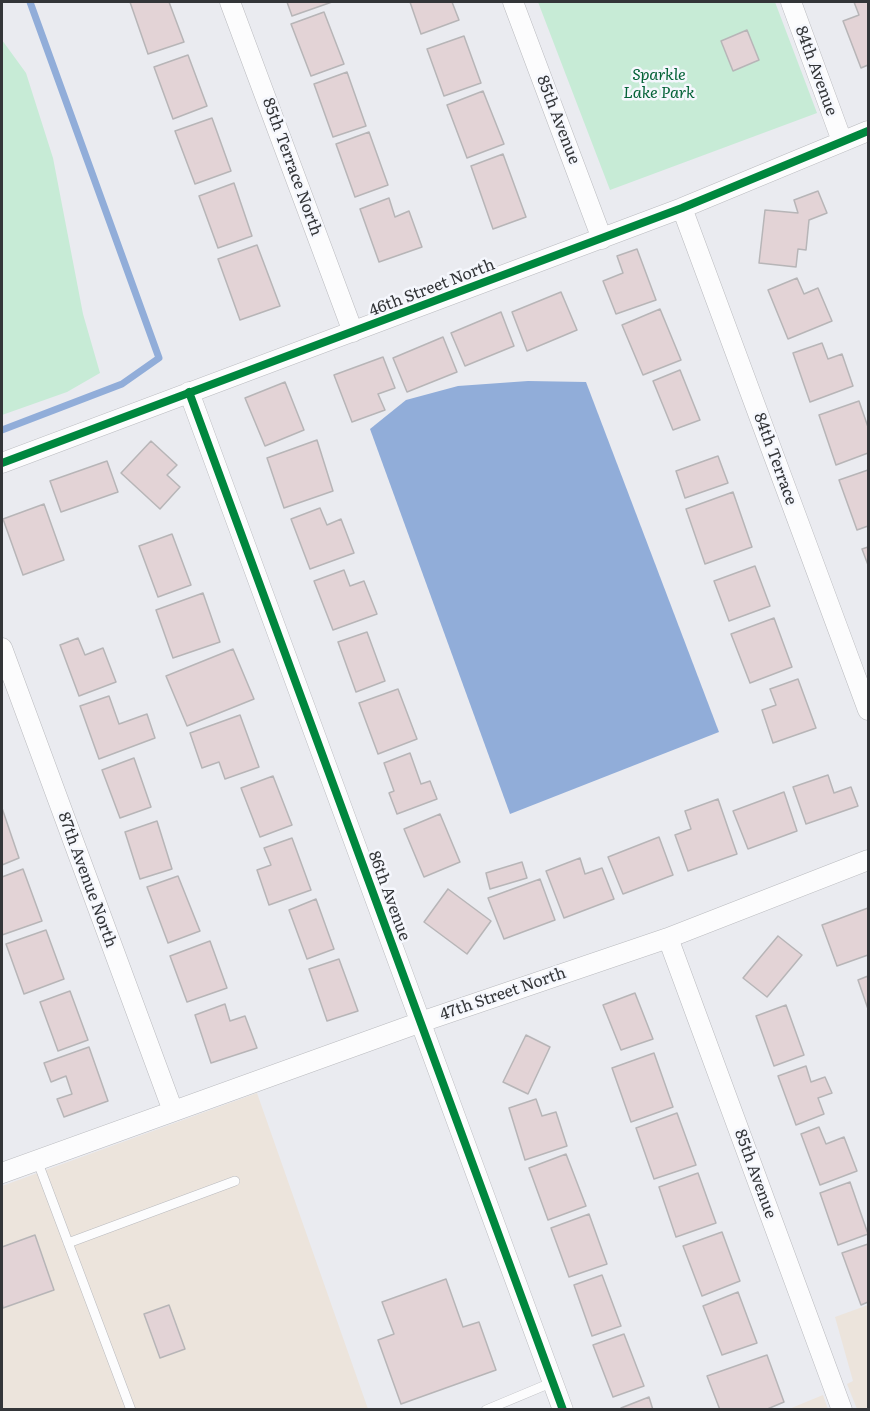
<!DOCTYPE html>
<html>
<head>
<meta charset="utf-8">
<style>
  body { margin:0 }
  #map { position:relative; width:870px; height:1411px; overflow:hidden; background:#eaebf0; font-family:Literata,serif }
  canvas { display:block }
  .frame { position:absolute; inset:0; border:3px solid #333538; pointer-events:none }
</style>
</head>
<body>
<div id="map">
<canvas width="870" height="1411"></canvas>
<div class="frame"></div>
</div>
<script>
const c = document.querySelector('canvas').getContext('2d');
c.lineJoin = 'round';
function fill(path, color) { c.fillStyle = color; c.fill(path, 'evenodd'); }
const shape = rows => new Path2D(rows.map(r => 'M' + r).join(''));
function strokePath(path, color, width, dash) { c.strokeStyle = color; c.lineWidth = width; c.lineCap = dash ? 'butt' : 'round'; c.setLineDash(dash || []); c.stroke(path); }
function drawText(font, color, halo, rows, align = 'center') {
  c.font = font + ' Literata,serif'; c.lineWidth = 5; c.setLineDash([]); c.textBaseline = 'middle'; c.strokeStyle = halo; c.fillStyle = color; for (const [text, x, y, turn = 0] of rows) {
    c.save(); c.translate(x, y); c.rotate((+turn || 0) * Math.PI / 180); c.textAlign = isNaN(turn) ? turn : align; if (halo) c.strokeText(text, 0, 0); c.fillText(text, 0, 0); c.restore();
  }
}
const commercial = shape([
  [257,1093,368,1409,2,1410,2,1186],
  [868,1305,868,1409,857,1409,847,1384,853,1381,835,1317],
  [823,1395,828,1409,789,1409]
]);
const green = shape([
  [538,2,775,2,817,113,610,190],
  [2,40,26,73,53,158,83,314,100,373,67,392,2,415]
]);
const water = shape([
  [528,381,586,382,719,732,510,814,370,429,406,400,458,386]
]);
const stream = shape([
  [2,430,122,384,159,358,30,2]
]);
const building = shape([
  [130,2,169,2,184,42,148,54,130,2],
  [287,2,332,2,292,16,287,2],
  [410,2,452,2,459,20,421,34,410,2],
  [854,2,868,2,868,65,861,68,843,21,859,15,854,2],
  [324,12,344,64,311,76,291,24,324,12],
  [747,30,759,60,733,71,721,41,747,30],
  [464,36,481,83,444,96,427,49,464,36],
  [188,55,207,106,173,119,154,67,188,55],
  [347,72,366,126,333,137,314,84,347,72],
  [483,91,504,144,467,158,447,105,483,91],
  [212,118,231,171,195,184,175,131,212,118],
  [369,132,388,185,355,197,336,144,369,132],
  [503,154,526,217,493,229,471,166,503,154],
  [234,183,252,236,218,248,199,196,234,183],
  [818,191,827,213,809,220,806,250,798,249,796,267,759,263,765,210,798,213,794,200,818,191],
  [389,198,395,217,409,211,422,247,379,262,360,209,389,198],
  [257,245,280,306,240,320,218,259,257,245],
  [637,249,656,300,616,314,603,281,623,273,617,256,637,249],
  [797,278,804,294,818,288,832,321,788,339,768,290,797,278],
  [561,292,577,330,527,351,512,312,561,292],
  [660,309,681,360,643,375,622,325,660,309],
  [501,312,514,346,465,366,451,333,501,312],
  [443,337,457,372,407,392,393,358,443,337],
  [822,343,828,359,842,354,853,386,810,402,793,353,822,343],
  [383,357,395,388,378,394,385,410,352,422,334,375,383,357],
  [680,370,700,420,673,430,653,381,680,370],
  [285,382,304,430,265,446,245,398,285,382],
  [859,401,868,427,868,453,836,465,819,415,859,401],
  [317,440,333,491,284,508,267,458,317,440],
  [151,441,177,465,167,475,180,487,160,509,121,473,151,441],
  [718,456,728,483,685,498,676,471,718,456],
  [107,461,118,492,61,512,50,481,107,461],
  [868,470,868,526,857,530,839,480,868,470],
  [733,492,752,547,705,564,686,509,733,492],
  [44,504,64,560,23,575,3,519,44,504],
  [320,508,327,525,341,519,354,553,310,569,291,519,320,508],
  [172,534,191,585,158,597,139,546,172,534],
  [868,547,868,565,862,549,868,547],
  [755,566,770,606,729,621,714,581,755,566],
  [344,570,350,586,364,581,377,614,333,630,314,581,344,570],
  [203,593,220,642,173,658,156,610,203,593],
  [774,618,792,667,750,683,731,634,774,618],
  [367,632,385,681,356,692,338,642,367,632],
  [78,638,85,655,103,648,116,682,79,696,60,645,78,638],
  [233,649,254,699,187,726,166,676,233,649],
  [798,679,816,728,773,743,762,710,776,705,770,689,798,679],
  [398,689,417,739,378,754,359,703,398,689],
  [109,696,119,724,147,714,155,738,99,759,80,706,109,696],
  [240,715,259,767,225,779,219,762,202,768,190,733,240,715],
  [410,753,421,784,430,781,437,799,397,814,389,793,394,791,384,763,410,753],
  [134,758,151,807,120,818,102,770,134,758],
  [828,775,834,793,851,787,858,806,806,824,793,787,828,775],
  [273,776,292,825,260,837,241,788,273,776],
  [784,792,797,831,748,849,733,811,784,792],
  [718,799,737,854,688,871,675,835,691,829,685,811,718,799],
  [2,808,19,858,2,865,2,808],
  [440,814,460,862,424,877,404,829,440,814],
  [157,821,172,869,140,879,125,832,157,821],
  [659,837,673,875,623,894,608,857,659,837],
  [292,838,311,890,269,905,257,870,271,865,264,848,292,838],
  [580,858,585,874,602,868,614,899,564,918,546,871,580,858],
  [522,862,527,878,490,889,486,873,522,862],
  [23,869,42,921,2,935,2,877,23,869],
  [178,876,200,931,168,943,147,887,178,876],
  [540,879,555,920,504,939,488,898,540,879],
  [448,889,491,921,467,954,424,922,448,889],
  [316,899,334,949,307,959,289,910,316,899],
  [868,908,868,955,837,966,822,925,868,908],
  [46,930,64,979,24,994,6,944,46,930],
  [778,936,802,955,767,997,743,978,778,936],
  [210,941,227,988,187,1002,170,956,210,941],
  [339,959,358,1011,327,1021,309,969,339,959],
  [868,976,868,1009,858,980,868,976],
  [70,991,88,1040,58,1051,40,1002,70,991],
  [635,993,653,1039,621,1050,603,1005,635,993],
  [225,1004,230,1021,245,1016,257,1048,211,1063,195,1015,225,1004],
  [786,1005,804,1055,774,1066,756,1016,786,1005],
  [526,1035,550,1047,528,1094,503,1082,526,1035],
  [89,1047,108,1101,64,1117,57,1099,72,1094,66,1076,51,1082,44,1063,89,1047],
  [654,1053,673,1107,631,1122,612,1068,654,1053],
  [806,1066,811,1082,825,1077,832,1093,818,1098,824,1114,796,1125,778,1076,806,1066],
  [536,1099,542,1116,556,1112,567,1146,525,1160,509,1108,536,1099],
  [677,1113,696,1165,654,1179,636,1128,677,1113],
  [819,1127,826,1144,844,1137,857,1171,820,1185,801,1134,819,1127],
  [566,1154,586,1206,548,1220,529,1168,566,1154],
  [698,1173,716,1223,676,1237,659,1187,698,1173],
  [850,1182,868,1234,838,1245,820,1193,850,1182],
  [589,1214,607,1264,569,1277,551,1228,589,1214],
  [722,1232,740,1281,702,1296,683,1246,722,1232],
  [35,1235,54,1290,3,1308,2,1303,2,1247,35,1235],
  [868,1244,868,1302,861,1305,842,1253,868,1244],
  [602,1275,621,1326,592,1336,574,1285,602,1275],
  [446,1279,463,1327,479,1322,496,1370,401,1404,378,1340,394,1334,382,1302,446,1279],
  [738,1292,757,1343,722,1355,703,1306,738,1292],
  [169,1305,185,1349,160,1358,144,1314,169,1305],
  [624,1334,644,1386,613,1397,593,1345,624,1334],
  [767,1355,784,1402,765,1410,720,1410,707,1376,767,1355],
  [649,1397,653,1410,621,1410,621,1408,649,1397]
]);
const service = shape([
  [37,1160,131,1410],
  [68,1243,235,1181],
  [486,1410,553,1382]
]);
const minor = shape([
  [230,2,353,332],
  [513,2,602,239],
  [791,2,842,141],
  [682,208,868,710],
  [189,392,563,1410],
  [2,463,682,208,868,131],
  [2,648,173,1111],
  [668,938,842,1410],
  [2,1173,421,1022,668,938,868,860]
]);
const cycleway = shape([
  [189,392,563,1410],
  [2,463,682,208,868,131]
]);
const streetNames = [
  ["84th Avenue",816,71,70],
  ["85th Avenue",558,120,69],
  ["85th Terrace North",292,167,70],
  ["46th Street North",432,288,-21],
  ["84th Terrace",775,459,70],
  ["87th Avenue North",87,880,70],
  ["86th Avenue",389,896,70],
  ["47th Street North",503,994,-19],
  ["85th Avenue",755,1174,70]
];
const parkNames = [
  ["Sparkle",659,75],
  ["Lake Park",659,93]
];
fill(commercial, '#ece4dc');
fill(green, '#c7ebd6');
fill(water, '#91add9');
strokePath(stream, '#91add9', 7);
fill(building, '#e3d3d6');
strokePath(building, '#b7b5b7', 1.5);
strokePath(service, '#b9babe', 10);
strokePath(minor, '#b9babe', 21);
strokePath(service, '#fcfcfd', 9);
strokePath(minor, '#fcfcfd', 20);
strokePath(cycleway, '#00873e', 8);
drawText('16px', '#333538', '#f5f7fd', streetNames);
drawText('italic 16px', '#046237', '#f5f7fd', parkNames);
</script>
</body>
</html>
